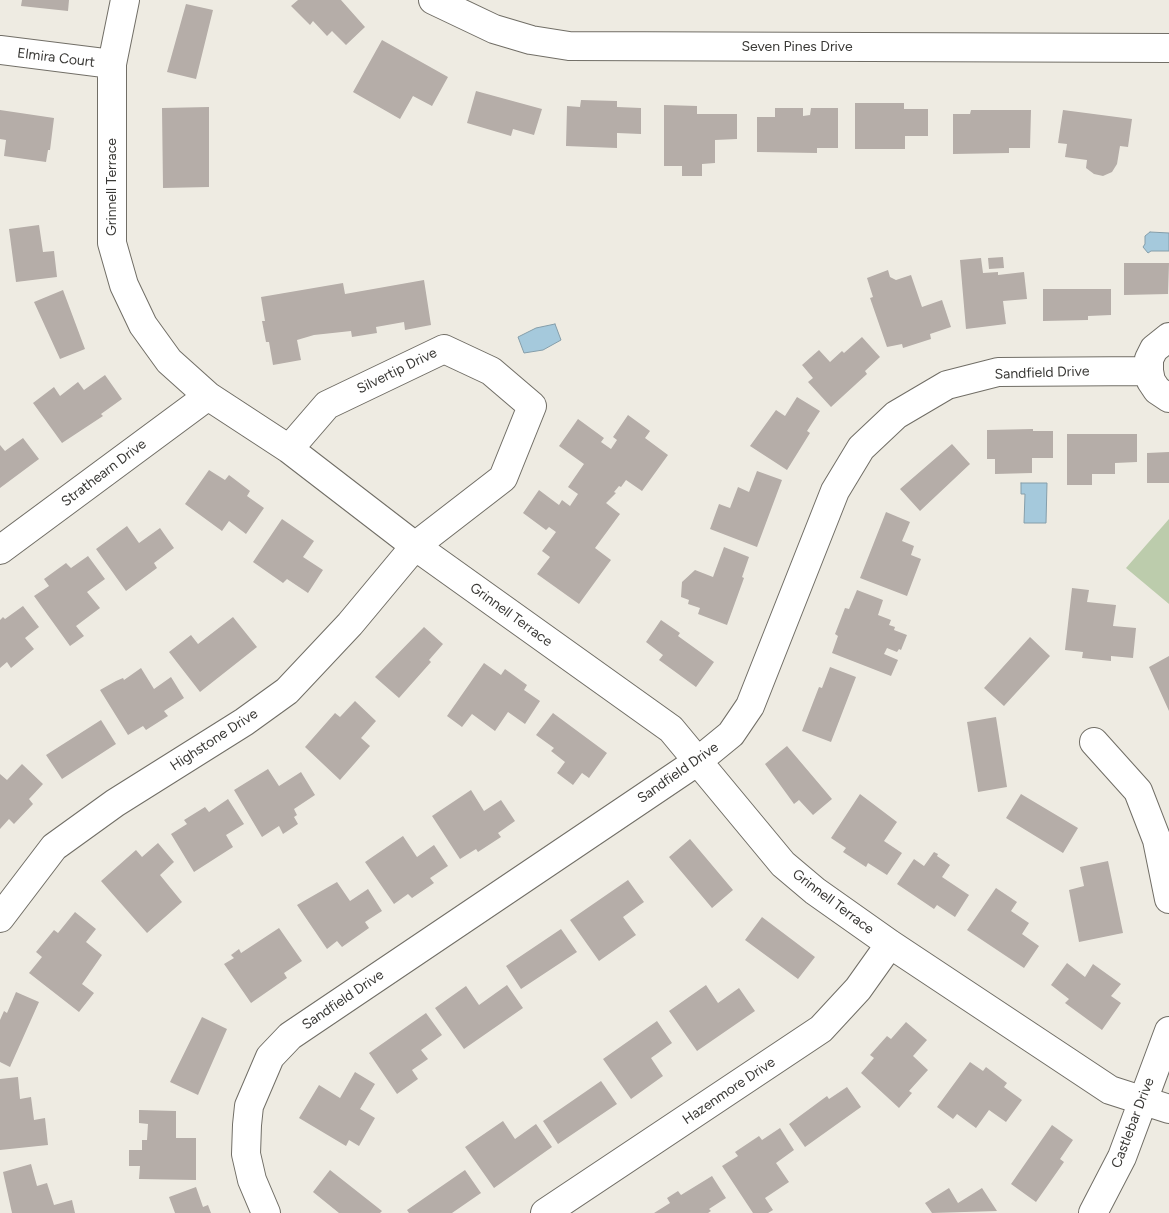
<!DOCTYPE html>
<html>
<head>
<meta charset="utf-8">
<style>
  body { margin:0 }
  canvas { display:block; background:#eeebe2 }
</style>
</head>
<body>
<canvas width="1169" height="1213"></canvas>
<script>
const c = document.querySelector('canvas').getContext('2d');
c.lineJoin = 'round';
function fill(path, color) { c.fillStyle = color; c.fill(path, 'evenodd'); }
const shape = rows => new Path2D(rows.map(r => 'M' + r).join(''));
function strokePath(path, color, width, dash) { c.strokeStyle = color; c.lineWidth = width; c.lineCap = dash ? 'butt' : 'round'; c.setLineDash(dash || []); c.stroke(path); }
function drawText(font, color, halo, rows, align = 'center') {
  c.font = font + ' Figtree,sans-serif'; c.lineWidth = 4; c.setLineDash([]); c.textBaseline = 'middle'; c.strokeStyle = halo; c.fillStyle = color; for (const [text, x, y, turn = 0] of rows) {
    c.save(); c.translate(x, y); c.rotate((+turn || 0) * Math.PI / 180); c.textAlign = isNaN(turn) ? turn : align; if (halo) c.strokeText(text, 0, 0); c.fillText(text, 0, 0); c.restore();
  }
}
const green = shape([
  [1169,519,1169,604,1126,568]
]);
const water = shape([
  [1150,232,1169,233,1169,251,1151,251,1148,253,1143,247,1145,244,1145,236,1150,232],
  [555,324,561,340,543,350,524,353,518,337,536,328,555,324],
  [1021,483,1047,483,1046,523,1024,523,1025,494,1021,494,1021,483]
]);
const building = shape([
  [22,0,69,0,68,11,21,6],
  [298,0,341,0,365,27,346,45,332,31,327,36,313,21,310,25,291,6],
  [186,4,213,10,196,79,167,72],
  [382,40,448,77,432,106,413,96,400,119,353,92],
  [476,91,542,109,534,135,513,129,511,136,467,123],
  [581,100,617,101,617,107,641,108,641,134,617,133,617,148,566,146,567,106,580,107],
  [855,103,904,103,904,109,928,109,928,136,905,136,905,149,855,149],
  [664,105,697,106,697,114,737,114,737,139,715,140,715,163,702,164,702,176,682,176,682,166,664,166],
  [209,107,209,187,163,188,162,108],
  [775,108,803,108,803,116,810,115,811,108,838,108,838,148,817,148,817,153,757,152,757,117,775,117],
  [0,110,54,118,50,150,48,150,46,162,4,156,6,140,0,139],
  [971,110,1031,110,1030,148,1009,148,1009,153,953,154,953,114,970,114],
  [1063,110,1132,119,1128,147,1120,146,1117,164,1112,172,1103,176,1094,174,1086,168,1087,160,1065,157,1067,144,1058,143],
  [39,225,43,252,54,251,57,277,16,282,9,229],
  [1003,257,1004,268,989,269,988,258],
  [981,258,983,273,998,272,998,275,1024,272,1027,299,1003,301,1006,324,966,329,960,260],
  [1124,263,1169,263,1168,294,1124,295],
  [888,270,890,277,896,280,911,275,922,307,942,300,951,327,930,334,931,339,903,348,902,344,887,347,870,298,873,297,867,278],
  [424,280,431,325,405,330,404,322,376,327,377,333,352,337,351,331,314,335,297,340,301,360,273,365,269,342,266,342,262,321,265,321,261,297,343,283,345,294],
  [1043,289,1111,289,1111,315,1088,316,1088,320,1043,321],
  [63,290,85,349,60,359,34,302],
  [862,337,880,357,865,371,867,374,831,407,808,382,813,378,802,365,819,350,830,362,842,351,844,353],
  [105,375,122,399,101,414,103,416,62,443,33,403,54,387,60,396,78,382,84,390],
  [797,397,820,411,807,431,810,433,787,470,750,446,776,410,785,416],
  [628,415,650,431,645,438,668,455,642,491,626,480,621,487,619,486,614,492,616,493,606,503,620,514,595,548,611,560,579,604,537,574,550,557,542,551,556,532,549,527,546,530,523,513,539,490,559,505,562,500,570,506,578,494,568,487,584,464,559,446,578,419,604,438,601,442,611,449,617,440,613,437],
  [1033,429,1033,431,1053,431,1053,458,1032,458,1032,473,995,474,995,459,987,459,987,430],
  [1067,434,1137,434,1137,462,1115,463,1115,474,1092,474,1092,485,1067,485],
  [23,438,39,459,0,488,0,445,5,451],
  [952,444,970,464,920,511,900,489],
  [1169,452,1169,483,1147,483,1147,453],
  [209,470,225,480,229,475,250,491,247,496,264,508,246,534,229,521,222,531,185,504],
  [757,471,782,480,757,547,710,529,719,504,730,508,738,487,749,492],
  [886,512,910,522,902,541,914,546,911,555,921,559,907,596,860,578],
  [282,519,314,541,303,557,323,570,308,593,287,579,283,583,253,562],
  [127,526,139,543,160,528,174,548,154,563,157,568,126,591,96,549],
  [724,547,749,557,742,577,744,578,727,625,698,614,700,608,688,604,689,600,681,597,682,582,695,570,713,577],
  [88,556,105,579,87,592,100,608,76,626,84,636,70,646,34,596,49,586,44,579,66,563,71,568],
  [1072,588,1089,590,1087,602,1116,605,1113,626,1136,628,1133,658,1111,656,1111,661,1082,658,1083,652,1065,650],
  [857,590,883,600,878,615,891,620,889,625,895,627,894,630,907,635,901,650,899,649,897,652,887,648,884,654,898,660,891,676,832,653,838,636,835,634,845,608,849,609],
  [23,606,39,627,25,638,34,649,11,668,7,662,0,668,0,620,3,617,5,619],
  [233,617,257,647,200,692,169,652,191,635,198,644],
  [661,620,680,633,678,636,714,662,696,687,659,660,663,655,646,642],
  [424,627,443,644,429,660,431,662,399,698,375,677],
  [1030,637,1050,656,1004,706,984,688],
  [1169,656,1169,711,1149,667],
  [484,663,501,675,505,669,527,685,524,690,540,701,525,724,508,712,495,731,472,714,462,727,447,716],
  [830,667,856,677,831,742,802,731,819,687,822,688],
  [141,668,154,689,171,677,184,698,164,711,168,716,146,730,143,726,128,735,100,690,116,681,123,678,124,680],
  [355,701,376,721,361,738,370,746,340,780,305,747,335,713,340,717],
  [553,713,607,753,589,778,582,773,573,785,557,773,565,762,551,751,554,748,536,735],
  [996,717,1007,787,978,792,967,722],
  [101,720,116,744,62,779,46,755],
  [787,746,832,799,813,815,799,800,794,804,765,764],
  [22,764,43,784,29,799,33,804,14,824,9,819,0,829,0,774,7,780],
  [268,769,279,786,301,772,315,795,294,809,297,815,294,817,298,824,283,834,279,826,262,837,234,790],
  [471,790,484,811,501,800,515,821,498,833,501,837,478,852,476,849,460,859,432,816],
  [860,794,897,822,884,841,902,853,887,875,868,863,866,867,843,852,846,848,831,838],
  [1021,794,1078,828,1063,853,1006,818],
  [228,799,244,824,226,835,233,847,194,872,171,834,187,824,184,820,205,807,209,812],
  [403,836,417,857,434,845,448,866,430,878,434,883,412,898,408,894,394,904,365,862],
  [690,839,733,890,712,908,669,857],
  [158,843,174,862,160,875,182,902,147,933,101,881,136,850,142,857],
  [934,852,938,854,937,856,950,865,942,877,969,895,955,917,937,905,934,909,897,884,914,859,924,866],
  [1108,861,1123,933,1079,942,1069,890,1084,886,1080,867],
  [628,880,644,902,623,917,636,935,599,961,570,920],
  [337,882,350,901,368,889,382,911,365,922,369,928,342,947,337,941,327,949,297,905],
  [996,888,1017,902,1011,911,1029,923,1022,934,1039,946,1024,968,967,930],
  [75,912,96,929,86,942,102,955,82,984,94,993,79,1012,29,973,42,957,36,952,54,930,58,933],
  [762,917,815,957,798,979,745,940],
  [279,928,302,961,284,973,287,978,251,1003,224,964,234,958,231,955,239,949,241,953],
  [561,929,577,952,521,989,506,966],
  [1067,963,1085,977,1093,964,1121,984,1111,996,1121,1003,1102,1030,1065,1003,1069,999,1051,985],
  [507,985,523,1008,464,1049,435,1008,466,986,479,1005],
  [706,985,718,1003,739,988,755,1011,697,1051,669,1011],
  [16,992,39,1002,10,1067,0,1062,0,1020,4,1011,7,1013],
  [426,1013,442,1035,421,1050,428,1059,412,1070,418,1079,397,1094,369,1053],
  [202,1017,227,1029,198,1095,170,1082],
  [657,1021,672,1043,651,1058,663,1076,631,1099,603,1059],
  [906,1022,927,1040,913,1056,928,1070,909,1091,912,1093,899,1108,861,1073,874,1058,870,1055,887,1036,891,1039],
  [970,1062,983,1071,986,1067,1007,1083,1004,1087,1022,1100,1006,1122,989,1110,976,1128,957,1114,953,1119,937,1107],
  [355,1072,375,1084,360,1109,375,1118,359,1146,349,1140,346,1146,299,1118,319,1085,340,1098],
  [18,1077,20,1099,31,1097,34,1120,45,1118,48,1145,0,1150,0,1079],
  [601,1081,617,1104,558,1144,543,1121],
  [847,1087,861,1107,805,1147,789,1124,827,1096,829,1099],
  [139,1110,176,1111,176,1138,196,1138,196,1180,139,1179,140,1166,129,1166,129,1150,142,1150,142,1140,147,1140,148,1124,139,1123],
  [503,1121,515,1139,536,1124,552,1147,494,1188,465,1147],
  [1052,1125,1073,1140,1060,1159,1064,1162,1036,1202,1011,1184],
  [780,1128,794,1150,776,1163,789,1182,765,1198,773,1210,768,1213,753,1213,722,1166,738,1156,735,1152,759,1136,762,1140],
  [31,1164,37,1186,47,1183,54,1205,72,1200,75,1213,12,1213,3,1172],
  [330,1170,382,1211,380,1213,339,1213,313,1192],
  [465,1170,481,1193,452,1213,409,1213,407,1210],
  [712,1176,726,1198,709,1209,711,1211,708,1213,654,1213,670,1203,667,1198,678,1191,681,1195],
  [196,1187,203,1207,208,1205,211,1213,175,1213,169,1197],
  [949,1188,958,1203,982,1188,997,1211,932,1213,925,1203]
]);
const minor = shape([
  [125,0,112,64,112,243,124,285,143,325,169,361,208,396,289,449,415,546,671,729,783,864,815,891,890,944,1110,1090,1169,1109],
  [433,0,494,29,531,40,569,46,1169,48],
  [0,50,112,64],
  [1169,337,1154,349,1149,359,1149,371,1151,381,1157,390,1169,398],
  [0,550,208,396],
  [1094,742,1138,791,1157,840,1169,899],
  [0,918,54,847,115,803,244,722,287,691,350,624,415,546,503,478,532,406,491,371,444,349,327,405,289,449],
  [266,1213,252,1180,246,1154,247,1125,249,1106,270,1057,290,1036,698,761,731,734,750,706,835,491,861,448,896,415,947,385,998,372,1149,371],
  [545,1213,821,1029,858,989,890,944],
  [1093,1213,1122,1157,1169,1031]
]);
const streetNames = [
  ["Seven Pines Drive",797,47],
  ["Elmira Court",56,58,7],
  ["Grinnell Terrace",112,187,-90],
  ["Silvertip Drive",397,371,-26],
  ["Sandfield Drive",1042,373,-2],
  ["Strathearn Drive",104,473,-37],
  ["Grinnell Terrace",511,615,36],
  ["Highstone Drive",214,740,-33],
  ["Sandfield Drive",678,773,-35],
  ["Grinnell Terrace",833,902,37],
  ["Sandfield Drive",343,1000,-34],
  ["Hazenmore Drive",729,1091,-34],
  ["Castlebar Drive",1133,1123,-69]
];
fill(green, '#bcccac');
fill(water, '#a5c9dc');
strokePath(water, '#859eaa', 1);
fill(building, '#b5ada8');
strokePath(minor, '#716e66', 30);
strokePath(minor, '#fff', 28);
drawText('14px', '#393835', '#fff', streetNames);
</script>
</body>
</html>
